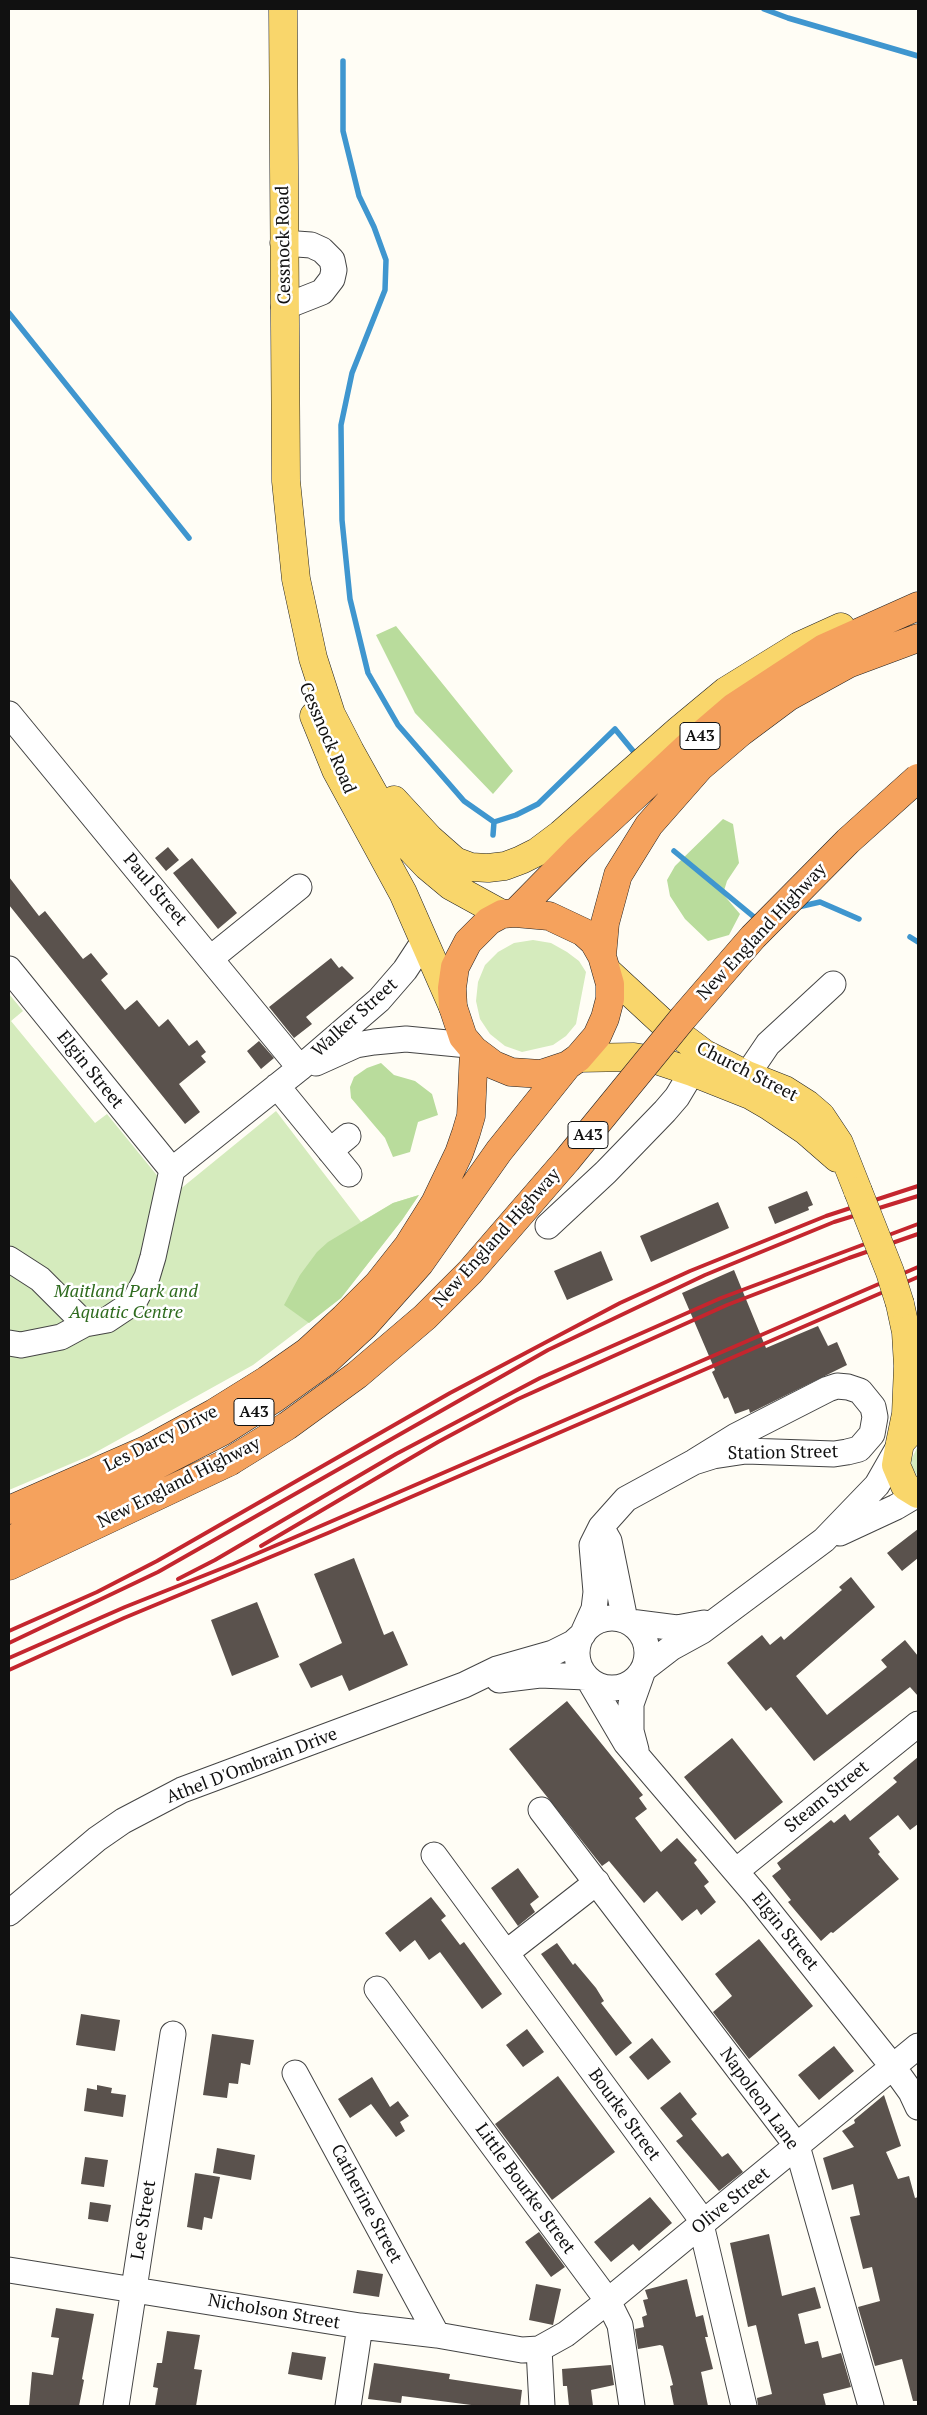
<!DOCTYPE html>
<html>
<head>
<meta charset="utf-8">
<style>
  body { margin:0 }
  #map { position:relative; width:927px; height:2415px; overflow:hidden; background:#fffdf5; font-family:"PT Serif",serif }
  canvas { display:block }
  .frame { position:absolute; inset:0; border:10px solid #111; pointer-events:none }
</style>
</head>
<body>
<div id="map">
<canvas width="927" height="2415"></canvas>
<div class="frame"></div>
</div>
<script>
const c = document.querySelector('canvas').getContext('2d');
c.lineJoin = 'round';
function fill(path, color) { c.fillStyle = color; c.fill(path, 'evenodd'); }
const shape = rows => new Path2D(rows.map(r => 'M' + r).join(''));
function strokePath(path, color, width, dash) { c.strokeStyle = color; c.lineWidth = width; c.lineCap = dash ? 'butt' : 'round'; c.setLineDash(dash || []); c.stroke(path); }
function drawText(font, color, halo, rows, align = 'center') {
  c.font = font + ' "PT Serif",serif'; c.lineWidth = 5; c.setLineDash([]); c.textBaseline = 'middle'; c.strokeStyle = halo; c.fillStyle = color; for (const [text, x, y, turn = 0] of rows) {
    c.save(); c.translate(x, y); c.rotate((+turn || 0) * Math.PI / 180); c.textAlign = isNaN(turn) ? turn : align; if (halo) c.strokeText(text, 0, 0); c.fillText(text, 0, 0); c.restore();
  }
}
const green = shape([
  [533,940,551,943,567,952,579,961,586,972,576,1024,566,1036,553,1045,522,1052,505,1046,490,1034,480,1019,476,1001,478,982,485,965,498,952,514,943],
  [9,994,23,1011,11,1021,95,1123,107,1114,173,1195,276,1111,361,1222,393,1203,419,1195,402,1220,341,1298,253,1365,89,1456,9,1490],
  [918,1446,918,1477,912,1467,911,1460]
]);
const forest = shape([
  [396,626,513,771,493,794,415,713,376,635],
  [723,819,733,824,739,863,727,881,723,894,740,914,729,935,708,941,685,919,670,896,667,880,675,866],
  [381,1063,394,1075,415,1081,432,1094,438,1115,418,1122,410,1152,393,1157,385,1138,351,1098,350,1087,354,1077,367,1068],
  [419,1195,402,1220,341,1298,309,1323,284,1305,300,1275,317,1252,328,1242,393,1203]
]);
const stream = shape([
  [764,9,788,18,918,56],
  [343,61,343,131,359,196,374,227,386,260,385,290,352,373,341,425,342,520,350,599,368,673,398,725,464,801,494,822,493,835],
  [9,313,189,538],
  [494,822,516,815,538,804,615,729,638,757],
  [674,851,754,917,760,916],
  [798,907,820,902,859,919],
  [910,937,918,942]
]);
const building = shape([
  [168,847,179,860,166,871,155,858],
  [192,858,237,913,218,929,173,873],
  [9,877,39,916,45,911,83,959,91,953,108,974,101,980,125,1010,137,1000,159,1027,168,1019,189,1046,197,1040,206,1052,201,1056,206,1062,179,1084,200,1112,185,1124,9,905],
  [331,958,339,968,342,966,354,978,306,1017,312,1024,294,1038,269,1007],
  [259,1041,274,1058,261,1069,247,1051],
  [807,1191,813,1205,808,1207,809,1210,775,1224,768,1207],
  [718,1202,729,1228,651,1262,640,1236],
  [601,1251,613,1280,567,1300,554,1271],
  [734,1270,766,1348,818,1326,828,1346,837,1342,847,1365,750,1413,749,1409,735,1414,728,1397,724,1399,712,1372,715,1370,682,1293],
  [918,1529,918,1558,902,1571,887,1553],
  [354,1558,384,1635,393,1631,408,1665,349,1691,342,1675,311,1688,299,1664,342,1643,314,1574],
  [851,1577,875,1607,796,1676,827,1715,887,1667,881,1660,905,1640,918,1656,918,1696,910,1687,814,1761,771,1707,766,1711,727,1663,762,1635,770,1645,781,1636,784,1640,842,1590,839,1587],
  [257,1602,279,1657,232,1676,211,1620],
  [567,1701,643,1795,639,1798,647,1809,635,1818,661,1852,677,1838,697,1860,694,1863,709,1882,704,1886,716,1902,701,1915,697,1909,682,1921,657,1891,644,1903,609,1861,602,1866,509,1749],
  [732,1738,783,1802,735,1840,684,1777],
  [918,1757,918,1824,910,1830,898,1815,869,1838,880,1852,878,1854,899,1879,833,1933,831,1932,821,1941,788,1902,791,1900,772,1876,781,1869,777,1863,831,1820,834,1823,845,1814,850,1821,897,1782,893,1778],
  [518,1868,539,1897,530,1904,535,1912,518,1926,491,1888],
  [431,1897,446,1916,441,1920,460,1945,464,1942,502,1994,482,2009,440,1952,429,1960,415,1940,400,1952,385,1933],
  [759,1939,813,2006,749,2059,713,2012,732,1996,715,1974],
  [557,1943,573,1965,575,1963,596,1988,604,2001,601,2003,632,2043,616,2056,541,1954],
  [81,2014,120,2020,115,2051,76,2045],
  [527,2029,544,2052,523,2067,506,2045],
  [212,2034,254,2040,250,2065,241,2063,238,2084,229,2083,227,2098,203,2095],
  [652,2038,671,2062,648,2080,629,2057],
  [834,2046,854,2071,819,2100,798,2075],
  [558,2076,615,2152,552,2200,495,2124],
  [372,2077,390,2107,398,2101,409,2116,400,2122,405,2131,396,2137,371,2104,350,2118,338,2099],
  [97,2085,112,2088,111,2093,126,2095,123,2117,84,2111,87,2088,97,2090],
  [680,2092,697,2114,691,2119,722,2157,728,2153,743,2172,719,2191,676,2141,683,2136,660,2108],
  [884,2095,901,2146,886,2152,898,2179,909,2176,915,2198,918,2197,918,2401,913,2401,902,2359,875,2366,858,2307,880,2301,872,2267,863,2269,850,2217,860,2215,853,2184,832,2190,823,2158,854,2147,842,2131,855,2123,854,2120],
  [217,2148,255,2155,251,2180,213,2173],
  [85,2157,108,2160,104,2187,81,2184],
  [195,2173,220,2177,212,2219,204,2217,202,2230,187,2227],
  [650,2197,672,2223,639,2251,633,2244,611,2262,594,2242],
  [90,2202,111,2205,108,2222,88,2219],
  [539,2232,565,2267,551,2277,525,2242],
  [769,2234,782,2296,815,2287,821,2308,798,2314,805,2344,818,2341,822,2358,841,2353,851,2387,823,2394,826,2406,758,2406,757,2398,772,2394,756,2325,748,2327,730,2243],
  [357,2270,383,2274,379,2297,353,2293],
  [687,2279,696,2317,703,2315,708,2337,705,2337,713,2369,701,2372,708,2406,674,2406,670,2386,673,2385,663,2346,660,2345,638,2349,635,2329,644,2327,642,2317,647,2315,643,2300,648,2299,645,2290],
  [536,2284,561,2289,553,2325,529,2320],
  [56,2308,94,2314,82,2379,84,2380,79,2406,29,2406,32,2372,53,2375,59,2338,51,2337],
  [167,2331,200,2335,194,2369,202,2370,196,2406,155,2406,158,2388,153,2387,157,2363,162,2363],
  [292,2352,326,2357,322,2380,288,2374],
  [374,2363,450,2374,449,2379,522,2390,520,2406,479,2406,402,2396,401,2403,368,2399],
  [611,2365,614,2385,591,2390,593,2406,569,2406,567,2386,563,2386,562,2369]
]);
const minor = shape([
  [283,243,311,245,322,250,332,260,334,270,332,279,322,292,284,307],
  [9,714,300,1068],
  [211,958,299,887],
  [9,969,172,1170],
  [316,1063,356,1045,374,1042,406,1039,468,1045],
  [747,1075,768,1044,833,984],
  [277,1086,349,1174],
  [330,1151,348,1136],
  [172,1170,300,1068,379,1000,405,970,424,941],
  [548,1226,606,1172,665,1111,677,1097,692,1072],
  [9,1259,40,1279,85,1324],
  [9,1343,21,1345,61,1337,85,1324,107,1320,134,1302,147,1277,153,1257,172,1170],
  [601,1527,609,1541,625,1620],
  [840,1533,896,1507,918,1494],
  '577 1653a35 35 0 1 1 70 0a35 35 0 1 1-70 0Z',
  [630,1622,677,1628,704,1623],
  [584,1631,594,1609,596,1592,592,1545,601,1527,626,1499,694,1462,736,1436,828,1389,837,1386,848,1387,860,1391,873,1407,875,1417,872,1434,859,1449,847,1452,834,1454,746,1451,713,1456,694,1462],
  [645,1668,671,1648,702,1631,824,1540,877,1485,897,1450],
  [499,1680,540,1675,586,1677],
  [589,1680,626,1743,755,1894,893,2067,911,2092,918,2107],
  [636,1750,631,1731,631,1704,642,1673],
  [541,1810,797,2146,871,2406],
  [434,1855,699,2216,744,2406],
  [736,1871,918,1724],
  [9,1913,97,1839,123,1821,182,1790,464,1685,497,1669,553,1653,573,1643,583,1634],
  [506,1953,597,1882],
  [377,1989,608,2301,620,2325,632,2406],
  [295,2073,437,2335],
  [9,2270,360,2326,437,2335,522,2350,539,2349,566,2334,608,2301,918,2046],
  [539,2349,542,2406],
  [116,2406,173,2034],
  [348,2406,360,2326]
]);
const major = shape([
  [283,9,286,481,296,579,313,658,331,714,350,751,388,819,407,845,427,866,451,886,502,914],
  [314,716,336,770,403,893,453,1007],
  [394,800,430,839,455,861,471,867,488,868,505,866,521,860,537,852,561,834,679,730,726,691,799,646,841,627],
  [607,971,661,1021,705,1054,747,1075,785,1090,807,1104,821,1116,839,1143,858,1191],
  [578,1058,634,1057,659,1061,692,1072,750,1095,769,1106,806,1131,837,1158],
  [913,1429,900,1443,896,1465,905,1486,918,1494],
  [900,1443,906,1414,908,1366,906,1332,900,1304]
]);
const highway = shape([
  [515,913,577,850,685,749,734,707,824,648,918,606],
  [515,913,549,916,583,932,594,942,602,956,610,984,610,999,605,1018,597,1036,578,1058,568,1065,541,1074,511,1072,494,1065,474,1050,463,1037,453,1007,452,988,455,967,468,942,489,921,502,914,515,913],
  [602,956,605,923,618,875,649,825,700,767,741,732,788,697,848,664,918,638],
  [9,1510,148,1449,214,1413,267,1380,307,1352,344,1318,378,1284,408,1246,435,1203,459,1153,466,1133,471,1116,474,1050],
  [9,1541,223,1431,275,1398,325,1362,364,1326,420,1263,499,1151,568,1065],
  [9,1566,229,1462]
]);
const rail = shape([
  [261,1546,438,1442,518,1399,727,1305,849,1258,918,1234],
  [178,1579,215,1560,396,1454,540,1378,721,1298,918,1224],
  [9,1631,97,1592,157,1561,450,1393,620,1303,690,1271,826,1216,918,1186],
  [9,1643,158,1572,548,1350,705,1275,834,1222,918,1196],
  [9,1658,125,1607,233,1564,918,1267],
  [9,1670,124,1618,328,1533,918,1277]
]);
const majorBridge = shape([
  [858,1191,890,1272,900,1304]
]);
const highwayBridge = shape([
  [229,1462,287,1426,357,1375,425,1317,470,1272,567,1160,683,1018,753,937,848,841,918,778]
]);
const shields = [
  [700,736,40],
  [588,1135,40],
  [254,1412,40]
];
const shieldNames = [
  ["A43",700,736],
  ["A43",588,1135],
  ["A43",254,1412]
];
const streetNames = [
  ["Cessnock Road",284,245,-91],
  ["Cessnock Road",327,738,67],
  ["Paul Street",155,890,50],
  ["New England Highway",762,932,-47],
  ["Walker Street",355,1018,-42],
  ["Elgin Street",90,1070,51],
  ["Church Street",747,1072,27],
  ["New England Highway",497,1238,-48],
  ["Les Darcy Drive",161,1439,-27],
  ["Station Street",783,1453,-1],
  ["New England Highway",179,1483,-27],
  ["Athel D'Ombrain Drive",252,1766,-21],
  ["Steam Street",827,1797,-39],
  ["Elgin Street",785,1932,51],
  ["Napoleon Lane",759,2099,54],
  ["Bourke Street",624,2115,54],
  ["Little Bourke Street",525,2189,54],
  ["Olive Street",731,2201,-39],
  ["Catherine Street",366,2204,62],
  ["Lee Street",144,2220,-81],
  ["Nicholson Street",274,2312,10]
];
const parkNames = [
  ["Maitland Park and",126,1292],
  ["Aquatic Centre",126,1313]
];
fill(green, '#d5ebbd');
fill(forest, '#b9dc9c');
strokePath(stream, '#3f96cf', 5.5);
fill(building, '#5a524d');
strokePath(minor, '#444', 27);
strokePath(major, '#222', 29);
strokePath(highway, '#222', 29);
strokePath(minor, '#fff', 25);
strokePath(major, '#f9d66b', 28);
strokePath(highway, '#f5a25d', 28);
strokePath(rail, '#c4262e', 4);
strokePath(majorBridge, '#222', 29, []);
strokePath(highwayBridge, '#222', 29, []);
strokePath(majorBridge, '#f9d66b', 28);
strokePath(highwayBridge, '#f5a25d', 28);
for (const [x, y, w] of shields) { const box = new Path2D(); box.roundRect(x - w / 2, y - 13.5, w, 27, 4); c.fillStyle = '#fff'; c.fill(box); strokePath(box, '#111', 1); }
drawText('bold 16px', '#111', null, shieldNames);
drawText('18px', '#111', '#fff', streetNames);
drawText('italic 18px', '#2f6b1f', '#fff', parkNames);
</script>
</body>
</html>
